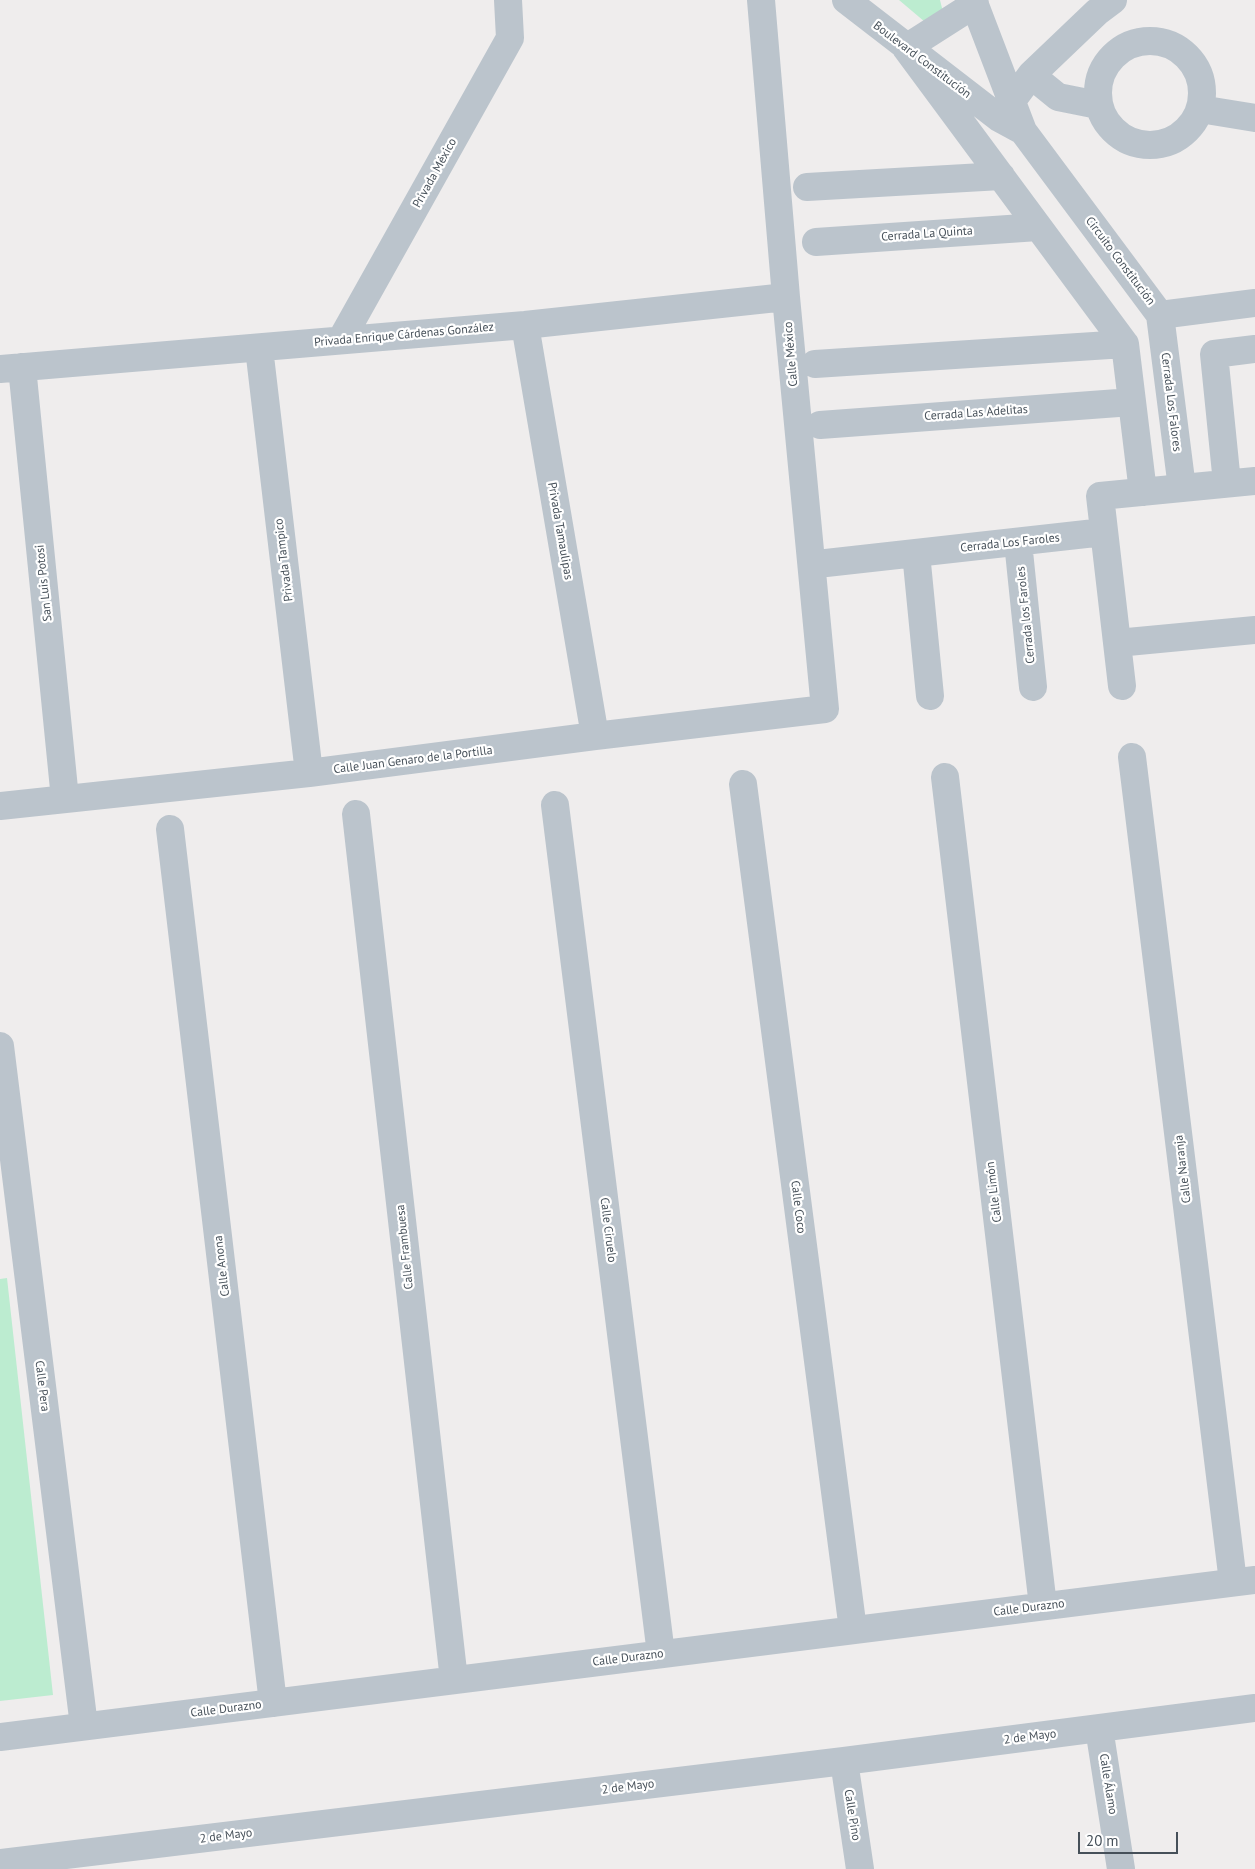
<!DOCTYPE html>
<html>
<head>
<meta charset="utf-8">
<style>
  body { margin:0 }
  #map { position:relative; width:1255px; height:1869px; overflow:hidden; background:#efeded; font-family:"PT Sans",sans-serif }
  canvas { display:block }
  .scale { position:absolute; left:1078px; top:1832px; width:100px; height:22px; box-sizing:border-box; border:2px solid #465059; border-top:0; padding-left:6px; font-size:15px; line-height:18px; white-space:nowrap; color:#465059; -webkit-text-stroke:4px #fff; paint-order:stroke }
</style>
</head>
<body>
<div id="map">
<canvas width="1255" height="1869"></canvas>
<div class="scale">20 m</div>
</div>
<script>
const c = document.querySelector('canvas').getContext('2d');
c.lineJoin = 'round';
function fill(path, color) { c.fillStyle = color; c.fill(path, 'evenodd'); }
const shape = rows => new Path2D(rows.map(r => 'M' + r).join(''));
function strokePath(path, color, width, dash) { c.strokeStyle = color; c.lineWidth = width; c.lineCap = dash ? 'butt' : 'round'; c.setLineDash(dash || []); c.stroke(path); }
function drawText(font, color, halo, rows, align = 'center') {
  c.font = font + ' "PT Sans",sans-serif'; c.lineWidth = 4.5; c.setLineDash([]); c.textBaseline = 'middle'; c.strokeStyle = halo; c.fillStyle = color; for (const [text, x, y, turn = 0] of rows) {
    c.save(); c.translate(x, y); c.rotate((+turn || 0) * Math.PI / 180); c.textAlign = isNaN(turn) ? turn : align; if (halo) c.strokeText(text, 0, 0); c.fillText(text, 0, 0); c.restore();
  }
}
const green = shape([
  [899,0,940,0,943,12,925,22],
  [7,1278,53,1695,0,1701,0,1279]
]);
const street = shape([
  [846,0,999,118,1023,131],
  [973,0,1023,131,1160,315,1255,303],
  [975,4,906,48,1125,344,1143,492],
  '1098 93a52 52 0 1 1 104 0a52 52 0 1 1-104 0Z',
  [1031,75,1058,97,1098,105],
  [1200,109,1255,118],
  [1003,113,1031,75,1097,12,1113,0],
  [807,187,1001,176],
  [816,242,1038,227],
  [1160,315,1182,488],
  [525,325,595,736],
  [341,340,510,38,508,0],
  [259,348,309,773],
  [815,364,1125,344],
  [22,367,65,799],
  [0,369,525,325,786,297],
  [820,425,1132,402],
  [1227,483,1214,354,1255,349],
  [1018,542,1033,687],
  [916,553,930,696],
  [826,563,1104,532],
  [1117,643,1255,630],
  [1122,686,1100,496,1255,481],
  [1132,757,1233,1582],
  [945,777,1043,1606],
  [743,784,853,1630],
  [555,805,661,1654],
  [0,806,309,773,595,736,825,709,786,297,761,0],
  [356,814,454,1680],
  [170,829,273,1703],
  [0,1046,84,1726],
  [1099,1728,1121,1869],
  [0,1737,1255,1580],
  [844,1761,860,1869],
  [0,1863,844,1761,1255,1708]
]);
const streetNames = [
  ["Boulevard Constitución",922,60,37],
  ["Privada México",435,173,-61],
  ["Cerrada La Quinta",927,234,-4],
  ["Circuito Constitución",1120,261,53],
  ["Privada Enrique Cárdenas González",404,335,-5],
  ["Calle México",791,354,-95],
  ["Cerrada Los Falores",1171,402,83],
  ["Cerrada Las Adelitas",976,413,-4],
  ["Privada Tamaulipas",560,531,80],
  ["Cerrada Los Faroles",1010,543,-6],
  ["Privada Tampico",284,560,-97],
  ["San Luis Potosi",44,583,-96],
  ["Cerrada los Faroles",1026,615,-96],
  ["Calle Juan Genaro de la Portilla",413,760,-7],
  ["Calle Naranja",1183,1169,-97],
  ["Calle Limón",994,1192,-97],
  ["Calle Coco",798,1207,83],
  ["Calle Ciruelo",608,1230,83],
  ["Calle Frambuesa",405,1247,-96],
  ["Calle Anona",222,1266,-97],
  ["Calle Pera",42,1386,83],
  ["Calle Durazno",1029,1608,-7],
  ["Calle Durazno",628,1658,-7],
  ["Calle Durazno",226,1709,-7],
  ["2 de Mayo",1030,1737,-7],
  ["Calle Álamo",1108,1784,81],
  ["2 de Mayo",628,1787,-7],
  ["Calle Pino",852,1815,81],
  ["2 de Mayo",226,1836,-7]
];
fill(green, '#bcecd0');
strokePath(street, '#bbc4cc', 28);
drawText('12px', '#465059', '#fff', streetNames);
</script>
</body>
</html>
